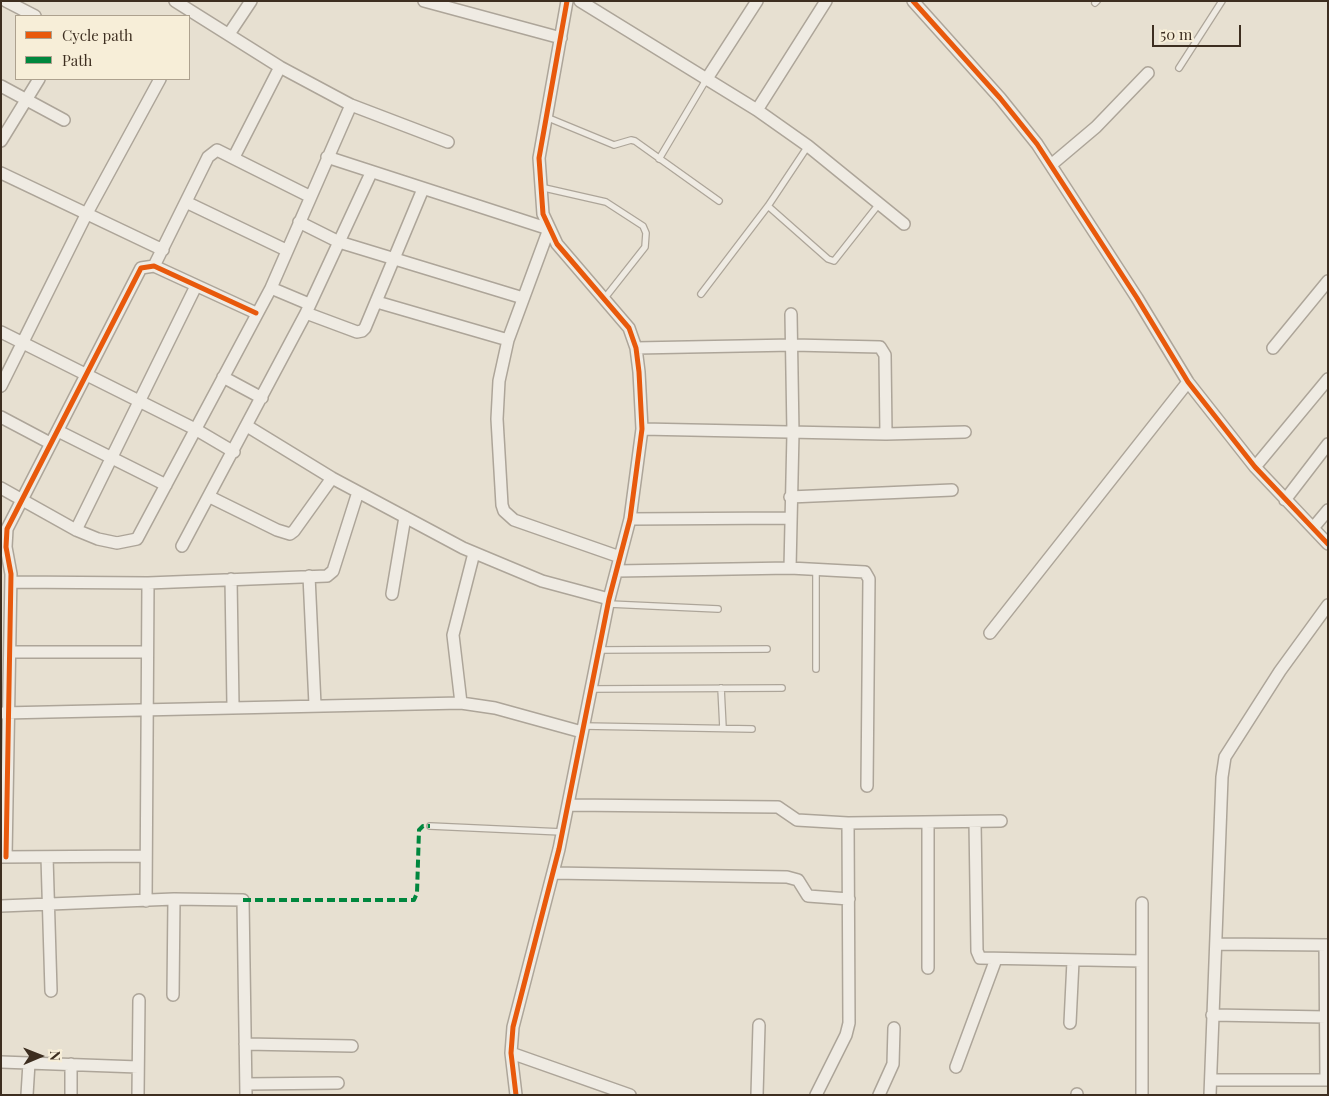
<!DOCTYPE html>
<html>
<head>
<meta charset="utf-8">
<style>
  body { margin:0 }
  #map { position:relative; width:1329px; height:1096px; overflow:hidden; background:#e7e0d1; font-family:"Playfair Display",serif }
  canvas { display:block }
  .frame { position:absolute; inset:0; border:2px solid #3d2e20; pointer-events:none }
  .legend { position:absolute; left:15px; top:15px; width:175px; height:65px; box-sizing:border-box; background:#f7eed8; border:1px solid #ada18e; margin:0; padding:6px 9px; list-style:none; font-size:15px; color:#3d2e20 }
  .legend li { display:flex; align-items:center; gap:10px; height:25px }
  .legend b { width:25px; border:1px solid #ada18e }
  .north { position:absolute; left:15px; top:1031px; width:50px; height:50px; -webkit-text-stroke:4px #f7eed8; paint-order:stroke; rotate:89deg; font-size:14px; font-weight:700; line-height:20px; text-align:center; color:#3d2e20 }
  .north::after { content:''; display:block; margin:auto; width:18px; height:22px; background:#3d2e20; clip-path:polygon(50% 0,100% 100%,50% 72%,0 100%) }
  .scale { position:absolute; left:1152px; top:25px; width:89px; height:22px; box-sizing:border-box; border:2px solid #3d2e20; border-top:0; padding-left:6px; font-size:15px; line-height:18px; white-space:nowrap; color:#3d2e20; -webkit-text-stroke:4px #f7eed8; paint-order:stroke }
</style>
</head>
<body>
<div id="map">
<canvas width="1329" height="1096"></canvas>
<div class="frame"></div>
<ul class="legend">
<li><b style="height:6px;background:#e8590c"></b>Cycle path</li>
<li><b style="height:6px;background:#00873e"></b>Path</li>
</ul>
<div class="north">N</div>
<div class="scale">50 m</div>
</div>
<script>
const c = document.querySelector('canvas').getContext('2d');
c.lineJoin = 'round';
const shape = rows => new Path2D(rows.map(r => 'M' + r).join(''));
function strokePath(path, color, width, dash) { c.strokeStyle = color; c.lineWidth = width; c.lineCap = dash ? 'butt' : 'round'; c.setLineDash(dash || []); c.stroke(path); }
const service = shape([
  [1095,3,1097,1],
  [1179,68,1222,1],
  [546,117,614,145,631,140,635,141,719,201],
  [659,159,706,80],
  [540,187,606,202,643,226,646,233,645,247,604,299],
  [768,206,828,259,834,261,879,204],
  [701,294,768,206,808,146],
  [816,568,816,669],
  [609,604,718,609],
  [599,650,767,649],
  [721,688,723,728],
  [591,689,782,688],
  [583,726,752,729],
  [430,826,562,832]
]);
const minor = shape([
  [6,1,35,16],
  [175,1,280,67,351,105,448,142],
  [424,1,561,38],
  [580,1,757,110,808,146,904,224],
  [913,1,1000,98,1037,144,1137,298,1188,382,1255,467,1328,544],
  [229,34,251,1],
  [706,80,757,1],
  [1,86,64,120],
  [757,110,826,1],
  [1,141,39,79],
  [234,157,280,67],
  [327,157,549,229,508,340,499,381,497,419,502,505,504,511,514,520,620,557],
  [1051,165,1096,127,1148,73],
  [1,173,163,250],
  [188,203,286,250],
  [299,222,339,242,523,298],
  [154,266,208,157,217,150,309,196],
  [271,288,309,304],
  [377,302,508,340],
  [306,313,371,173],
  [1,332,195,429,234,452],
  [636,348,793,345,880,347,885,355,886,434],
  [1273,348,1328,281],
  [223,377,262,398],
  [1,386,87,213,160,79],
  [1,417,50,443],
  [247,426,332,478,463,548,542,581,609,599],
  [642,429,886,434,965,432],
  [58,431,166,485],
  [1255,467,1328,379],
  [1,488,76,530,98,539,117,543,137,539,271,288,351,105],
  [210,497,277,530,290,534,294,531,332,478],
  [790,497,952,490],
  [1285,500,1328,444],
  [630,519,790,518],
  [1313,528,1328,510],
  [76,530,196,286],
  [182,546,306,313,357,332,362,331,365,328,423,189],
  [790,568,793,433,791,314],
  [617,571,790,568,865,572,869,579,867,786],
  [309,576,315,705],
  [231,579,233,706],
  [11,582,148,583,327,576,333,571,358,492],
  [392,594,405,517],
  [990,633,1188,382],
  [10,652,147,652],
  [461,703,453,635,474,553],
  [3,713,461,703,495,708,582,732],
  [568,805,778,807,797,820,848,823,1001,821],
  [975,822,977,951,980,958,1142,961],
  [1,857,145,856],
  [6,857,11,574,6,547,7,529,141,268,154,266,256,313],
  [47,857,51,991],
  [553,873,787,877,798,880,808,896,849,899],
  [146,901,148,583],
  [1,906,174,899,243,900,246,1095],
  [1216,944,1328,945],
  [1325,945,1326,1080],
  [928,968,928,822],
  [173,995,174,899],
  [1212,1015,1326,1017],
  [1070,1023,1073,961],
  [245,1044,352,1046],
  [511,1053,630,1095],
  [1,1062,138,1067],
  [71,1064,71,1095],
  [956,1067,996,959],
  [1211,1080,1328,1080],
  [246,1084,338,1083],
  [1077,1094,1077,1095],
  [27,1095,29,1063],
  [138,1095,139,1000],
  [516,1095,511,1053,513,1027,559,849,609,599,630,519,642,429,639,372,636,348,629,328,557,244,543,214,539,158,567,1],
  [757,1095,759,1025],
  [816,1095,846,1035,849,1023,848,823],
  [879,1095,893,1064,894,1028],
  [1142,1095,1142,903],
  [1210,1095,1222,777,1225,757,1280,671,1328,605]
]);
const quiet = shape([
  [243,900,414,900,417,893,419,830,423,826,430,826]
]);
const cycleway = shape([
  [913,1,1000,98,1037,144,1137,298,1188,382,1255,467,1328,544],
  [6,857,11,574,6,547,7,529,141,268,154,266,256,313],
  [516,1095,511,1053,513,1027,559,849,609,599,630,519,642,429,639,372,636,348,629,328,557,244,543,214,539,158,567,1]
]);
strokePath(service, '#ada599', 8);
strokePath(minor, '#ada599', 14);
strokePath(service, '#efebe3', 5.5);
strokePath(minor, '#efebe3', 11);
strokePath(quiet, '#00873e', 4, [8, 4]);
strokePath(cycleway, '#e8590c', 5);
</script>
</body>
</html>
